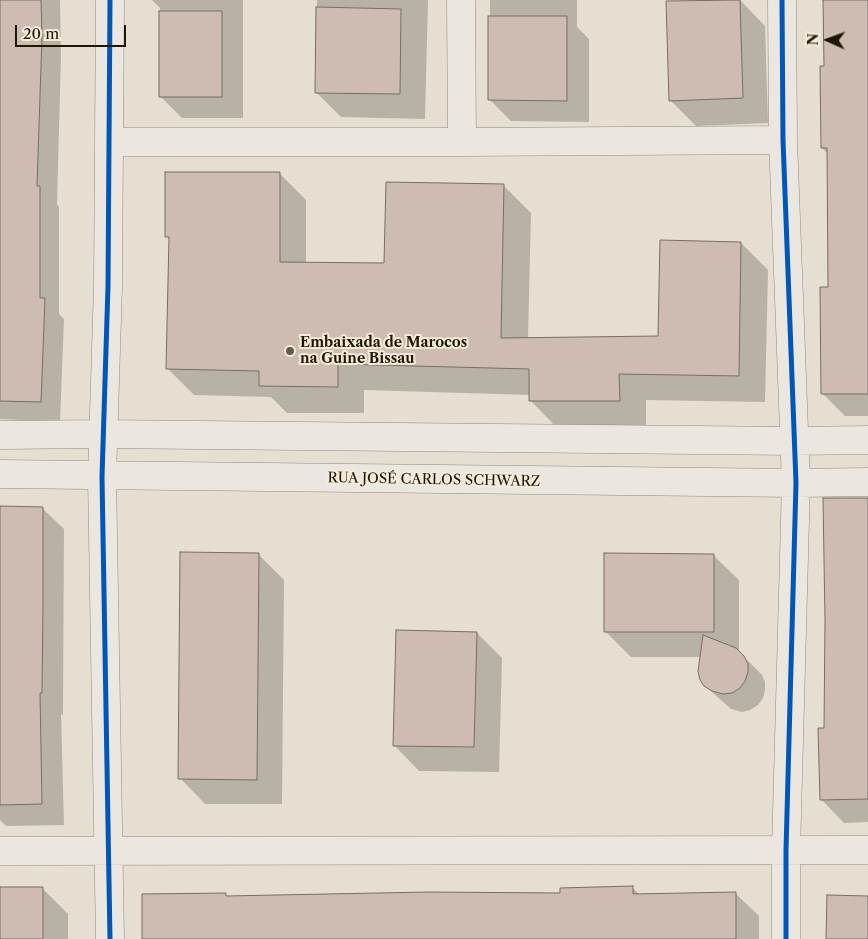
<!DOCTYPE html>
<html>
<head>
<meta charset="utf-8">
<style>
  body { margin:0 }
  #map { position:relative; width:868px; height:939px; overflow:hidden; background:#e6ded0; font-family:"Libre Caslon Text",serif }
  canvas { display:block }
  .north { position:absolute; left:803px; top:15px; width:50px; height:50px; -webkit-text-stroke:4px #f4ebdb; paint-order:stroke; rotate:272deg; font-size:14px; font-weight:700; line-height:20px; text-align:center; color:#211504 }
  .north::after { content:''; display:block; margin:auto; width:18px; height:22px; background:#211504; clip-path:polygon(50% 0,100% 100%,50% 72%,0 100%) }
  .scale { position:absolute; left:15px; top:25px; width:111px; height:22px; box-sizing:border-box; border:2px solid #211504; border-top:0; padding-left:6px; font-size:15px; line-height:18px; white-space:nowrap; color:#211504; -webkit-text-stroke:4px #f4ebdb; paint-order:stroke }
</style>
</head>
<body>
<div id="map">
<canvas width="868" height="939"></canvas>
<div class="north">N</div>
<div class="scale">20 m</div>
</div>
<script>
const c = document.querySelector('canvas').getContext('2d');
c.lineJoin = 'round';
function fill(path, color) { c.fillStyle = color; c.fill(path, 'evenodd'); }
const shape = rows => new Path2D(rows.map(r => 'M' + r).join(''));
function strokePath(path, color, width, dash) { c.strokeStyle = color; c.lineWidth = width; c.lineCap = dash ? 'butt' : 'round'; c.setLineDash(dash || []); c.stroke(path); }
function drawText(font, color, halo, rows, align = 'center') {
  c.font = font + ' "Libre Caslon Text",serif'; c.lineWidth = 4; c.setLineDash([]); c.textBaseline = 'middle'; c.strokeStyle = halo; c.fillStyle = color; for (const [text, x, y, turn = 0] of rows) {
    c.save(); c.translate(x, y); c.rotate((+turn || 0) * Math.PI / 180); c.textAlign = isNaN(turn) ? turn : align; if (halo) c.strokeText(text, 0, 0); c.fillText(text, 0, 0); c.restore();
  }
}
const shadow = shape([
  [0,0,60,0,61,56,57,204,59,207,59,314,64,319,60,422,0,419],
  [152,0,243,0,243,118,182,118,160,96,160,8],
  [317,0,428,0,425,119,341,117,316,92],
  [490,0,577,0,577,27,589,39,589,122,511,121,489,99],
  [740,0,765,26,768,123,696,126,670,100],
  [824,0,868,0,868,416,845,416,822,393,829,288,828,154,822,148,826,67],
  [280,174,306,200,306,264,385,265,504,186,531,213,528,338,660,337,741,243,768,270,765,402,646,400,646,427,557,428,531,401,531,395,364,390,364,413,287,413,271,397,194,395,167,368,170,240,166,236],
  [868,499,868,822,844,823,821,799,825,729],
  [0,507,42,508,64,529,63,715,61,714,64,825,6,826,0,820],
  [259,555,284,580,282,804,205,804,180,778],
  [713,555,739,580,739,652,762,675,765,682,765,690,763,698,758,705,750,710,742,712,731,709,705,686,701,657,631,657,606,632],
  [477,633,502,658,499,772,419,771,394,745],
  [632,887,640,895,735,893,759,916,759,939,143,939,226,895,228,898,562,894],
  [42,888,68,914,68,939,0,939,0,889]
]);
const building = shape([
  [0,0,41,0,42,36,37,186,40,186,40,298,45,298,41,402,0,401,0,0],
  [740,0,743,98,669,101,666,1,740,0],
  [823,0,868,0,868,394,821,394,820,287,828,287,827,148,821,148,820,66,824,66,823,0],
  [316,7,401,9,400,94,315,93,316,7],
  [159,11,222,11,222,97,159,97,159,11],
  [488,16,567,16,567,101,488,100,488,16],
  [165,172,280,172,280,262,384,263,386,182,504,184,501,338,658,336,660,240,741,242,739,376,619,374,620,401,529,401,529,369,338,364,338,387,259,386,259,371,166,369,169,237,165,237,165,172],
  [823,498,868,498,868,799,820,800,818,728,824,728,825,620,823,498],
  [0,506,43,507,43,605,42,693,40,693,42,804,0,805,0,506],
  [180,552,259,553,257,780,178,779,180,552],
  [604,553,714,554,714,632,604,632,604,553],
  [396,630,477,632,474,747,393,746,396,630],
  [703,635,736,648,744,656,748,664,748,672,745,681,740,688,732,693,723,694,712,691,704,686,700,680,698,671,703,635],
  [633,886,633,894,736,892,736,939,142,939,142,894,226,893,226,896,428,892,560,893,560,888,633,886],
  [0,887,43,887,43,939,0,939,0,887],
  [827,895,868,896,868,939,826,939,827,895]
]);
const street = shape([
  [110,0,108,286,102,477,110,939],
  [461,0,462,142],
  [782,0,783,140,796,483,786,850,786,939],
  [110,142,462,142,783,140],
  [0,435,103,434,793,441,868,440],
  [0,474,796,483,868,482],
  [0,851,868,850]
]);
const cycleway = shape([
  [110,0,108,286,102,477,110,939],
  [782,0,783,140,796,483,786,850,786,939]
]);
const markers = [
  [290,351,5,"#665b4b"]
];
const poiNames = [
  ["Embaixada de Marocos",300,343],
  ["na Guine Bissau",300,359]
];
const streetNames = [
  ["RUA JOSÉ CARLOS SCHWARZ",434,480,1]
];
fill(shadow, '#0003');
fill(building, '#cebcb2');
strokePath(building, '#756e65', 1);
strokePath(street, '#908a80', 29);
strokePath(street, '#ebe7e0', 28);
strokePath(cycleway, '#0057b8', 5);
for (const [x, y, r, color] of markers) { const dot = new Path2D(); dot.arc(x, y, r, 0, 2 * Math.PI); c.fillStyle = color; c.fill(dot); strokePath(dot, '#f4ebdb', 2); }
drawText('bold 14px', '#211504', '#f4ebdb', poiNames, 'left');
drawText('14px', '#211504', '#f4ebdb', streetNames);
</script>
</body>
</html>
